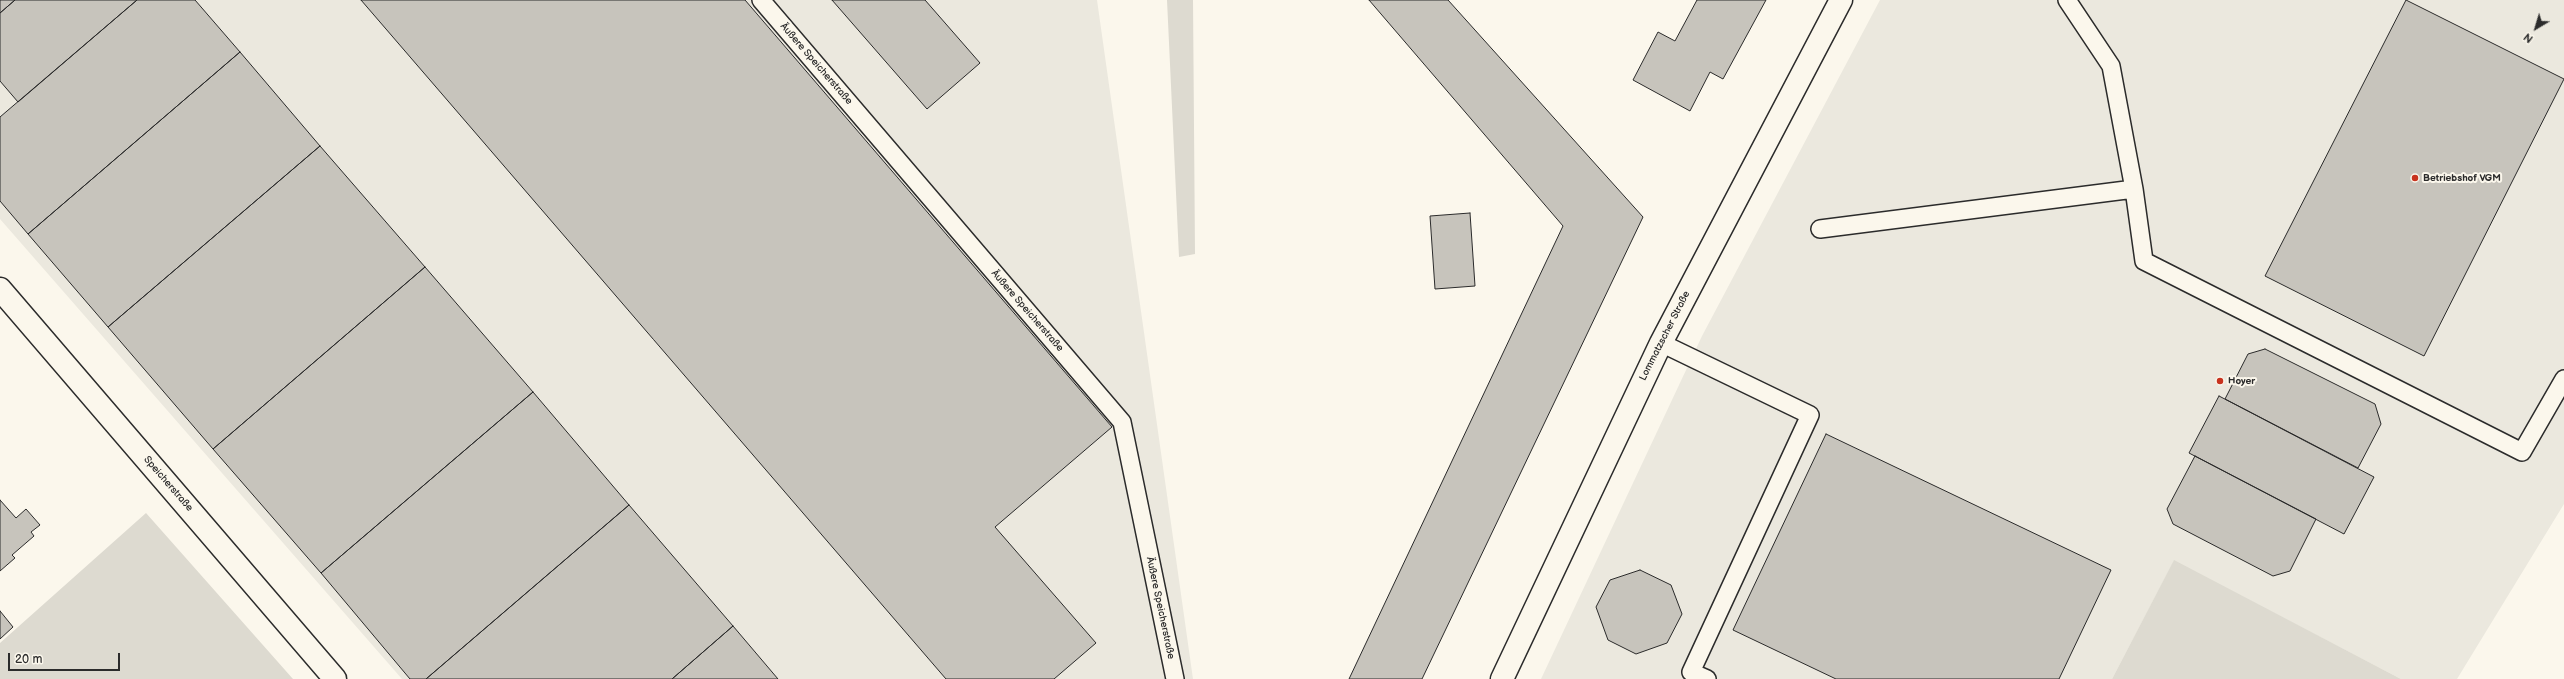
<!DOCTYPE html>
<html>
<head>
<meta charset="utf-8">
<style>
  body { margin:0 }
  #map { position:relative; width:2564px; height:679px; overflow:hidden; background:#fbf7ec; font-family:"Balsamiq Sans",sans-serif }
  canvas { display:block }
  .north { position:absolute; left:2516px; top:8px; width:40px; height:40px; -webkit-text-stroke:3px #fbf7ec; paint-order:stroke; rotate:218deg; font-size:11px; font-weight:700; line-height:16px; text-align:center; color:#2b2b2b }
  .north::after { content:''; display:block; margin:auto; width:14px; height:18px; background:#2b2b2b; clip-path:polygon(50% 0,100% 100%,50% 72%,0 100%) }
  .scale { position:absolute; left:8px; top:653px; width:112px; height:18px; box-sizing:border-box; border:2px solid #2b2b2b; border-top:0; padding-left:5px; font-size:12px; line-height:14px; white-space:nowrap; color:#2b2b2b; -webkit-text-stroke:3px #fbf7ec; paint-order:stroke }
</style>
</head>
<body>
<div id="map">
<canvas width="2564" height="679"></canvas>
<div class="north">N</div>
<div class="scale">20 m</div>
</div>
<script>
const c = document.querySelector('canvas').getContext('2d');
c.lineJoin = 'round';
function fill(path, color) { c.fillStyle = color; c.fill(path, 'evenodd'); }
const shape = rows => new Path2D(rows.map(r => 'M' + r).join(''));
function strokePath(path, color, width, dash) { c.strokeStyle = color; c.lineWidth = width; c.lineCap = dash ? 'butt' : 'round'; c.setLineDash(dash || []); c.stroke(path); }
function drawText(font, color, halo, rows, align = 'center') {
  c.font = font + ' "Balsamiq Sans",sans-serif'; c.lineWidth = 4; c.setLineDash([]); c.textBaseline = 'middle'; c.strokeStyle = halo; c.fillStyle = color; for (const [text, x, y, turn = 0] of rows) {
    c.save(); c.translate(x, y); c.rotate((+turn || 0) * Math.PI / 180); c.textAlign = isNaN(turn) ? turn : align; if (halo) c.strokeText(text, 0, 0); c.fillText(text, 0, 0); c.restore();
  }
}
const built = shape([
  [0,0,1097,0,1193,679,402,679,0,219],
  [1880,0,2564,0,2564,504,2457,679,2401,679,2174,561,2112,679,1541,679,1702,336]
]);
const green = shape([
  [1167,0,1193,0,1195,254,1179,257],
  [146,513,293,679,0,679,0,643],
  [2174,560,2401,679,2112,679]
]);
const building = shape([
  [0,0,15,0,0,13,0,0],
  [15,0,137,0,18,102,0,81,0,13,15,0],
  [137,0,195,0,240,52,28,234,0,201,0,117,137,0],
  [361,0,745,0,1112,427,995,527,1096,643,1054,679,946,679,361,0],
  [832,0,925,0,980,63,927,109,832,0],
  [1369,0,1448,0,1643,217,1422,679,1349,679,1563,226,1369,0],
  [1697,0,1766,0,1723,79,1710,72,1690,111,1633,80,1658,32,1675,41,1697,0],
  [2406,0,2564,79,2424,356,2265,276,2406,0],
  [240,52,320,146,108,327,28,234,240,52],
  [320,146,425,267,213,449,108,327,320,146],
  [1470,213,1475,286,1435,289,1430,216,1470,213],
  [425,267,533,392,321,573,213,449,425,267],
  [2265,349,2375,404,2381,424,2358,468,2225,399,2248,354,2265,349],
  [533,392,629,505,426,679,410,679,321,573,533,392],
  [2219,396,2374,477,2344,534,2189,453,2219,396],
  [1826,434,2111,570,2059,679,1836,679,1733,630,1826,434],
  [2195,456,2316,519,2290,571,2273,576,2173,524,2167,509,2195,456],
  [0,500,16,518,26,509,40,525,31,532,34,536,12,555,15,558,0,571,0,500],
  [629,505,733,626,672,679,426,679,629,505],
  [1640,570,1671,585,1682,614,1667,643,1636,654,1608,640,1596,607,1610,580,1640,570],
  [0,611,13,627,0,639,0,611],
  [733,626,778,679,672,679,733,626]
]);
const service = shape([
  [761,0,1122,422,1175,679],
  [2067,0,2111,66,2134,189,2144,261,2522,452,2564,379],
  [1820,229,2134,189],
  [1661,343,1810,415,1691,672,1707,679]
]);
const minor = shape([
  [0,289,335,679],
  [1502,679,1661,343,1841,0]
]);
const markers = [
  [2415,178,4,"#c8321e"],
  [2220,381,4,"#c8321e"]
];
const streetNames = [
  ["Äußere Speicherstraße",816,64,49],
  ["Äußere Speicherstraße",1027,311,49],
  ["Lommatzscher Straße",1665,336,-63],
  ["Speicherstraße",168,484,49],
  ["Äußere Speicherstraße",1160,608,78]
];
const poiNames = [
  ["Betriebshof VGM",2423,178],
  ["Hoyer",2228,381]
];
fill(built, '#ebe8de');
fill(green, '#dddad0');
fill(building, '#c7c4bc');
strokePath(building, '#2b2b2b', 1);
strokePath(service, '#2b2b2b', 20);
strokePath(minor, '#2b2b2b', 25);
strokePath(service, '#fbf7ec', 17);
strokePath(minor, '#fbf7ec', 22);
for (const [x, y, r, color] of markers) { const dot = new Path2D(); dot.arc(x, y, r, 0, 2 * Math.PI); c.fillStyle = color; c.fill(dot); strokePath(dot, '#fbf7ec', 1.5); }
drawText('10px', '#2b2b2b', '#fbf7ec', streetNames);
drawText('bold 10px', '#2b2b2b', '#fbf7ec', poiNames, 'left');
</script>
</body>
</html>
